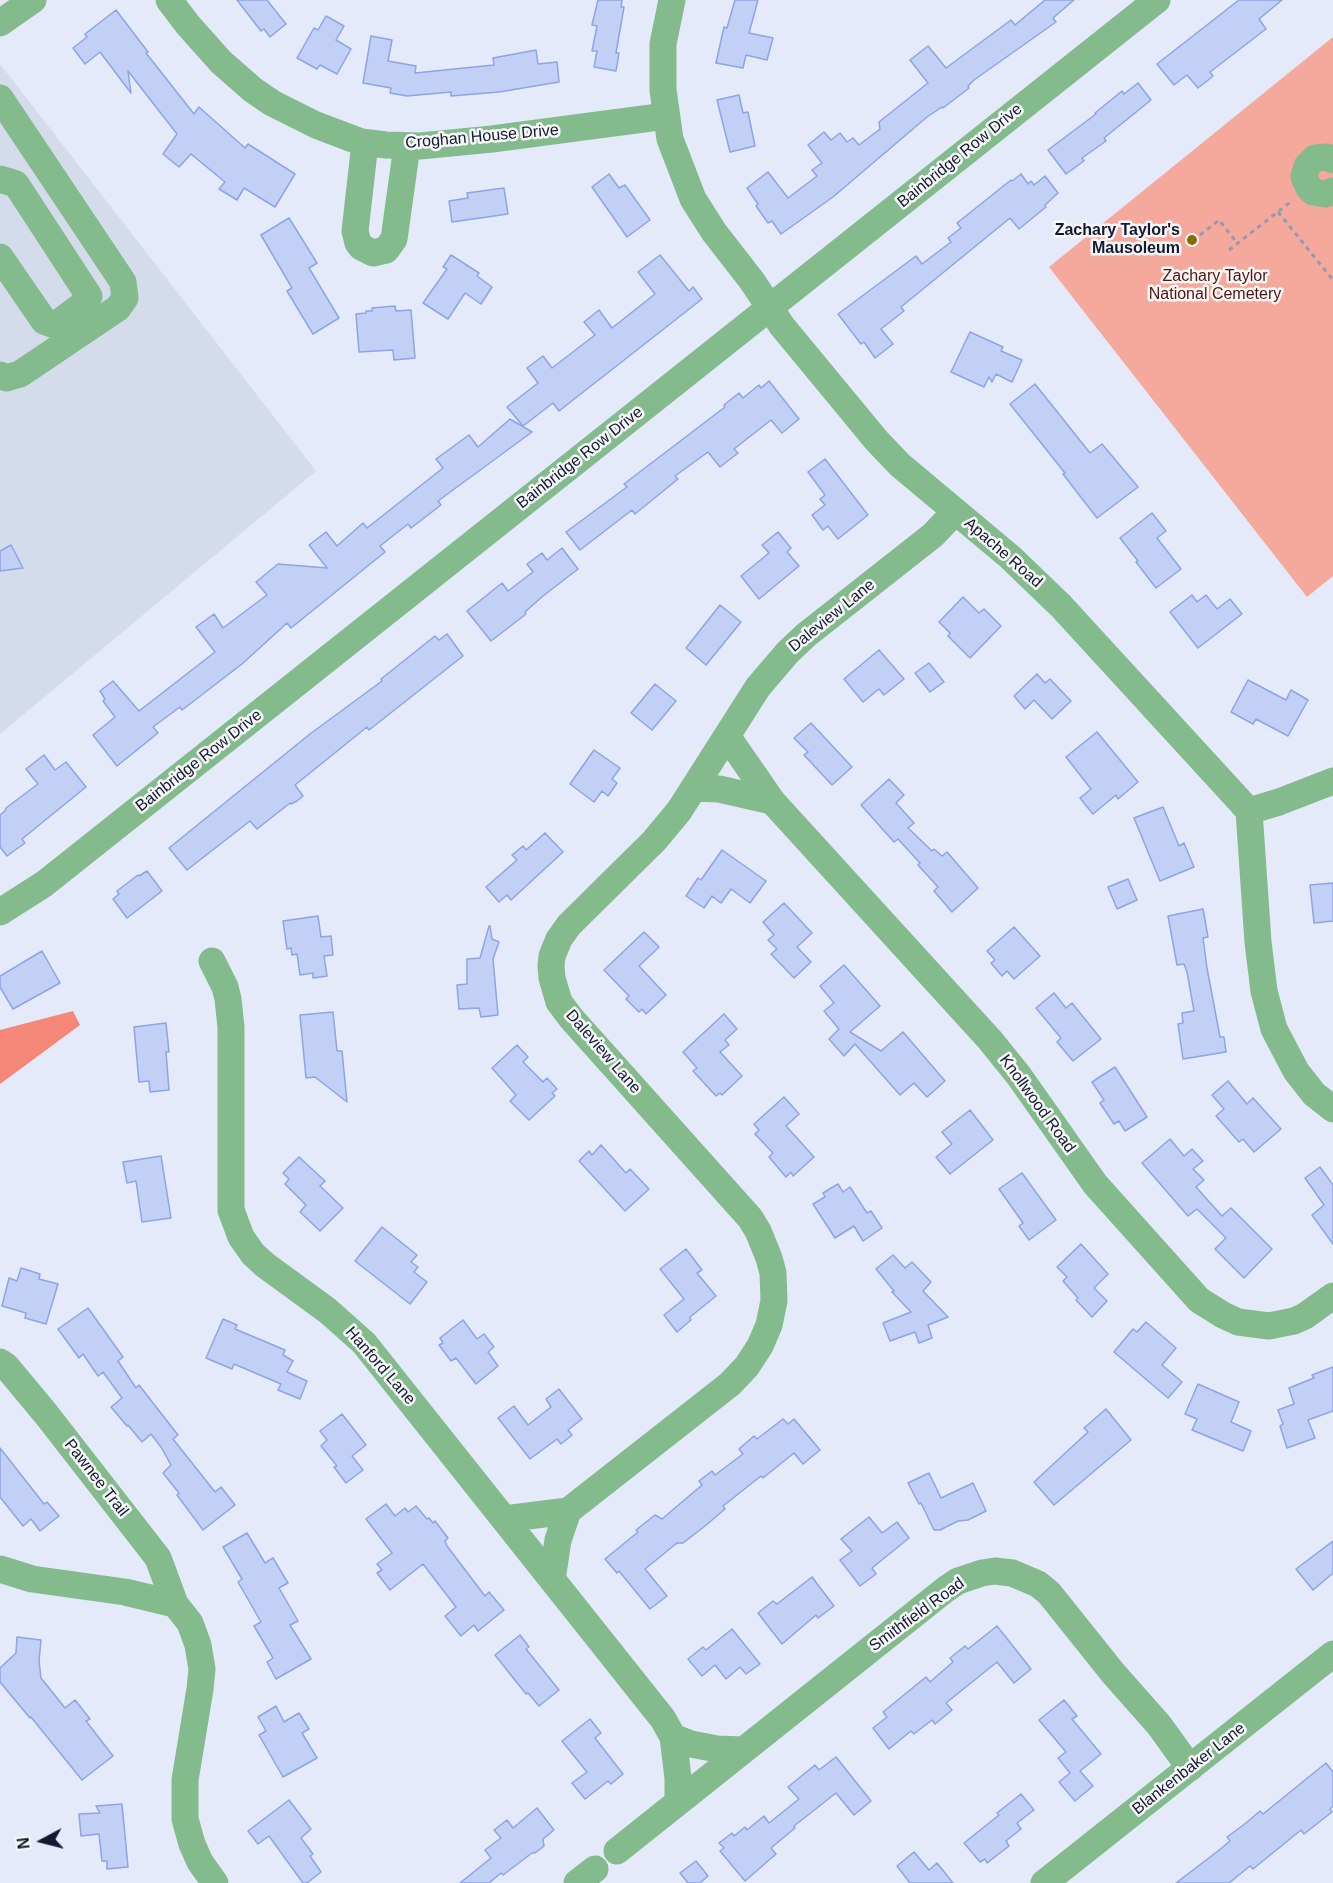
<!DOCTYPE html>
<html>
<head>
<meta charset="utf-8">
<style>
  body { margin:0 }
  #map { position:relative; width:1333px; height:1883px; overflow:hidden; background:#e4eaf9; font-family:Helvetica,sans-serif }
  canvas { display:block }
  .north { position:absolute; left:12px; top:1811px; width:60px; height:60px; -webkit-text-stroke:4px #f7f7f7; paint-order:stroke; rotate:263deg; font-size:16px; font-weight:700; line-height:24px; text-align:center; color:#111933 }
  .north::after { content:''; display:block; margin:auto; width:21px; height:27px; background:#111933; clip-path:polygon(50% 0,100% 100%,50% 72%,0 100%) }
</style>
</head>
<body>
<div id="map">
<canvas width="1333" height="1883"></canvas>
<div class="north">N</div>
</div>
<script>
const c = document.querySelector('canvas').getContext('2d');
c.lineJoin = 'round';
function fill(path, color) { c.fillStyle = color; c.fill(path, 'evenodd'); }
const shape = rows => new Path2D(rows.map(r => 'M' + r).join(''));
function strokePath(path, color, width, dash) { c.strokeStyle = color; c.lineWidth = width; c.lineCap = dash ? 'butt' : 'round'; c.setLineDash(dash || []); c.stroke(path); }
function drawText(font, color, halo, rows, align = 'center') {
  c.font = font + ' Helvetica,sans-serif'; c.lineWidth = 5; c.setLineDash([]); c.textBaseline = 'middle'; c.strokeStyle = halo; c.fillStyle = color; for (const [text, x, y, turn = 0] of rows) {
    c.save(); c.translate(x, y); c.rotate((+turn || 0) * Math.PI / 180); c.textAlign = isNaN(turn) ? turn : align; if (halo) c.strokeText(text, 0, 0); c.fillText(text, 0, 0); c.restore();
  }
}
const built = shape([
  [0,64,316,471,0,734]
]);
const green = shape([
  [1333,37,1333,576,1307,597,1049,267]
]);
const forest = shape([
  [73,1011,80,1025,0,1084,0,1030]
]);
const building = shape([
  [237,0,267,0,286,24,270,37,264,29,261,31,237,0],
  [598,0,622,0,621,7,624,7,616,53,619,53,616,71,594,67,597,51,592,51,597,26,592,25,598,0],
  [735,0,758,0,749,33,773,38,767,60,746,55,743,68,716,63,724,27,727,28,735,0],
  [1045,0,1074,0,1053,18,1056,22,974,80,968,86,969,88,943,108,942,107,927,117,833,197,781,234,772,221,768,223,756,206,758,204,747,188,768,172,788,198,817,176,812,170,822,163,808,145,824,132,831,140,840,133,847,142,853,138,859,145,880,129,879,122,928,83,910,60,928,46,946,68,1011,20,1015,25,1045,0],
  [1239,0,1282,0,1259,19,1266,29,1210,72,1213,76,1207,81,1198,88,1187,75,1174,85,1157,64,1239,0],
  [116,10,148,52,146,53,194,114,199,107,245,148,248,144,295,174,275,207,244,188,237,200,219,189,225,182,191,154,179,167,163,154,177,134,128,71,131,93,100,52,85,64,73,48,87,37,85,34,116,10],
  [326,16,344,26,336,40,351,49,337,74,320,65,317,69,297,58,314,28,318,30,326,16],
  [371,36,392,40,388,61,416,66,415,73,494,65,493,58,536,50,538,64,557,62,559,82,499,92,451,96,451,92,407,96,390,93,391,88,363,83,371,36],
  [1138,83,1151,100,1104,138,1106,141,1082,158,1084,161,1066,174,1048,150,1096,114,1095,113,1122,91,1124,94,1138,83],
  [739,95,743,113,748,112,755,146,730,152,717,100,739,95],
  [609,174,619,188,625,185,650,220,627,237,592,187,609,174],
  [1021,174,1028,184,1031,181,1034,185,1045,176,1058,193,1045,205,1046,207,1019,229,1010,218,901,307,904,311,881,329,893,344,875,358,864,342,861,344,838,314,916,256,922,264,951,242,948,238,961,228,957,223,1011,180,1012,181,1021,174],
  [504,188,508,214,452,222,449,201,468,198,467,193,504,188],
  [289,218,317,263,309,268,339,318,313,334,287,291,292,288,261,235,289,218],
  [451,255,479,273,477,276,492,287,481,304,465,293,448,319,423,303,447,269,443,267,451,255],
  [660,255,689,291,693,287,702,299,559,411,553,403,523,426,507,407,538,383,527,368,543,356,552,368,595,335,584,322,599,310,612,328,655,294,638,272,660,255],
  [395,306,396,311,411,310,415,358,394,360,393,350,359,352,356,314,366,313,366,311,372,311,372,308,395,306],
  [970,332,1003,347,1001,351,1022,360,1012,382,996,374,992,382,989,377,984,387,951,372,970,332],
  [769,381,799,419,782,433,771,420,734,449,738,453,720,467,708,452,675,476,678,479,635,514,632,510,580,550,566,532,627,487,624,484,725,407,724,405,739,393,743,398,759,385,761,388,769,381],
  [1035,384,1090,453,1102,444,1138,487,1097,518,1063,474,1065,473,1010,404,1035,384],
  [510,419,532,432,438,501,441,505,411,528,408,524,380,546,385,552,291,628,287,623,242,664,182,710,180,707,153,727,158,733,117,766,93,735,115,717,103,701,105,699,100,691,113,681,139,711,215,652,196,627,214,614,223,628,267,595,256,582,278,564,327,568,309,545,326,532,337,546,363,523,367,528,443,468,436,459,469,435,478,447,510,419],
  [825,459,868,515,838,539,828,526,823,530,812,515,825,505,820,499,825,495,808,472,825,459],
  [1152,513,1166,531,1157,538,1181,569,1156,588,1136,562,1138,561,1120,538,1152,513],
  [778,532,791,548,787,552,799,566,759,599,741,576,769,553,762,545,778,532],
  [11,545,23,568,0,571,0,551,11,545],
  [562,548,578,569,543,596,525,612,526,614,491,641,467,611,502,583,508,591,533,572,527,564,542,553,547,560,562,548],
  [1192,595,1197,602,1206,595,1217,609,1230,599,1242,614,1198,648,1170,612,1192,595],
  [963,597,979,613,984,609,1001,626,970,658,948,636,950,633,939,622,963,597],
  [720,605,741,622,706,665,686,648,720,605],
  [447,634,463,656,369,730,367,727,295,785,303,796,297,801,291,804,290,803,257,829,250,821,187,870,169,848,310,734,382,681,381,679,435,636,439,640,447,634],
  [879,650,904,679,884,695,879,689,863,702,844,679,879,650],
  [929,663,944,682,930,692,915,673,929,663],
  [1037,674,1045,683,1050,679,1071,701,1052,719,1034,700,1025,709,1014,696,1037,674],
  [1248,680,1286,700,1291,690,1308,700,1288,736,1256,719,1253,724,1231,712,1248,680],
  [655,684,676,701,652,730,631,713,655,684],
  [811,723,852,767,832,785,804,755,808,752,794,738,811,723],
  [1097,732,1138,782,1118,799,1116,795,1093,814,1080,798,1091,789,1066,757,1097,732],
  [594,750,620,768,612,779,617,783,608,796,602,791,594,802,570,784,594,750],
  [44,755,55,770,66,762,86,787,22,839,25,843,7,856,0,847,0,815,5,811,6,808,38,784,26,769,44,755],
  [889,779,904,795,896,803,914,823,908,828,932,851,934,849,942,856,947,852,978,888,952,912,934,891,938,887,918,865,920,863,898,839,894,842,861,805,889,779],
  [1163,807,1179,846,1184,843,1194,867,1160,881,1134,818,1163,807],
  [545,833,563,852,511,900,507,895,499,902,486,887,517,860,512,855,523,846,526,850,545,833],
  [722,850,766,881,750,903,731,889,721,903,712,896,704,908,686,896,698,878,701,880,722,850],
  [147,871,162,891,127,918,113,899,119,894,117,891,138,875,139,876,147,871],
  [1128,879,1137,900,1117,909,1108,887,1128,879],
  [1333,883,1333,921,1314,923,1310,885,1333,883],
  [784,903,812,933,797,947,811,962,794,978,771,954,777,949,768,940,774,935,763,922,784,903],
  [1203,909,1208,937,1203,938,1207,968,1220,1037,1224,1037,1226,1052,1183,1059,1178,1024,1183,1023,1182,1013,1194,1011,1187,972,1184,964,1177,965,1168,916,1203,909],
  [318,916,321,937,331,936,333,955,324,956,327,976,313,978,313,973,300,975,297,954,292,955,291,948,287,949,283,921,318,916],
  [489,926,490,926,492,939,499,942,493,959,498,1015,481,1017,479,1008,459,1009,457,985,467,984,467,959,480,958,489,926],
  [1014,927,1040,956,1014,979,1007,971,1002,976,991,963,995,960,987,951,1014,927],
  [644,932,659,947,639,966,666,995,646,1014,642,1009,639,1012,626,999,629,996,604,970,644,932],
  [42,951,60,983,13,1009,0,987,0,976,42,951],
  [844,965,880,1006,850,1032,881,1051,903,1032,945,1081,927,1097,914,1083,900,1095,855,1044,844,1056,829,1039,839,1029,824,1011,834,1003,820,986,844,965],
  [1054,993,1066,1008,1072,1003,1101,1039,1073,1061,1057,1042,1061,1038,1036,1008,1054,993],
  [333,1012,337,1051,342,1051,347,1102,315,1077,306,1078,300,1015,333,1012],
  [724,1014,737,1029,725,1040,729,1045,720,1052,742,1076,722,1095,720,1093,716,1096,693,1071,697,1068,683,1052,724,1014],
  [166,1023,169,1052,166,1052,169,1090,150,1092,149,1081,139,1082,134,1027,166,1023],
  [517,1045,528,1057,523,1062,543,1082,547,1078,557,1089,552,1093,555,1096,529,1120,510,1101,516,1095,492,1068,517,1045],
  [1115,1067,1147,1117,1125,1131,1119,1121,1114,1124,1100,1103,1104,1100,1092,1082,1115,1067],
  [1228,1081,1247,1104,1253,1098,1281,1129,1254,1152,1243,1139,1239,1142,1216,1116,1224,1109,1212,1095,1228,1081],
  [784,1097,799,1114,786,1126,814,1157,793,1176,791,1172,786,1177,769,1157,773,1153,755,1134,759,1130,754,1124,784,1097],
  [970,1110,993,1140,950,1174,936,1157,952,1144,942,1132,970,1110],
  [1170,1139,1184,1156,1192,1149,1203,1161,1193,1169,1204,1180,1196,1187,1222,1216,1231,1208,1272,1249,1244,1278,1215,1249,1226,1238,1197,1209,1188,1216,1142,1163,1170,1139],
  [601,1145,626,1173,630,1169,649,1189,625,1211,579,1161,589,1151,592,1155,601,1145],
  [161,1156,171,1218,142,1222,136,1181,127,1183,123,1162,161,1156],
  [299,1157,325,1181,320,1186,343,1208,320,1231,300,1212,306,1205,285,1184,289,1179,283,1173,299,1157],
  [1320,1167,1333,1185,1333,1244,1312,1215,1324,1205,1305,1178,1320,1167],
  [1022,1173,1056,1220,1029,1240,1019,1226,1023,1223,999,1189,1022,1173],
  [838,1184,843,1192,850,1187,867,1213,871,1211,882,1228,863,1241,854,1226,835,1238,813,1204,825,1197,823,1193,838,1184],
  [382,1227,417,1255,411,1262,418,1267,414,1272,427,1282,410,1304,355,1261,382,1227],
  [1081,1244,1108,1274,1094,1288,1107,1301,1092,1317,1076,1300,1078,1298,1063,1281,1067,1277,1057,1267,1081,1244],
  [686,1249,702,1270,697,1273,716,1296,690,1317,691,1320,677,1332,664,1315,684,1299,660,1269,686,1249],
  [893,1255,905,1268,912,1262,931,1282,923,1291,948,1317,928,1325,932,1338,919,1343,915,1332,890,1341,883,1323,911,1312,892,1292,894,1291,876,1269,893,1255],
  [21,1268,40,1274,39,1279,58,1284,46,1324,25,1318,26,1313,2,1306,9,1278,17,1281,21,1268],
  [88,1308,123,1357,118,1361,136,1388,139,1385,178,1435,173,1439,215,1492,221,1487,235,1505,203,1530,177,1495,179,1493,163,1473,171,1465,161,1447,151,1434,142,1442,128,1425,127,1426,111,1407,122,1398,103,1372,98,1376,83,1354,79,1358,58,1329,88,1308],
  [223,1319,237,1325,235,1329,285,1350,283,1355,293,1361,287,1372,307,1381,300,1399,278,1390,281,1384,234,1364,232,1369,206,1358,223,1319],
  [463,1320,477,1339,484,1334,494,1347,488,1352,498,1366,476,1384,456,1358,451,1361,439,1345,443,1343,440,1338,463,1320],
  [1146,1322,1176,1348,1162,1365,1182,1382,1168,1398,1114,1352,1133,1329,1137,1332,1146,1322],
  [1333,1367,1333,1411,1308,1420,1315,1438,1287,1448,1280,1426,1283,1424,1278,1410,1294,1404,1289,1388,1314,1378,1312,1375,1333,1367],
  [1198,1384,1239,1402,1231,1422,1251,1431,1243,1451,1192,1430,1197,1419,1185,1414,1198,1384],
  [559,1389,582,1419,568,1430,572,1435,561,1444,557,1439,530,1459,498,1418,514,1406,528,1425,551,1407,546,1399,559,1389],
  [1106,1409,1131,1440,1054,1505,1034,1482,1088,1432,1084,1428,1106,1409],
  [342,1414,366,1445,352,1456,363,1470,346,1483,334,1467,337,1466,321,1446,327,1440,320,1431,342,1414],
  [783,1419,788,1424,794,1419,820,1450,803,1464,794,1453,763,1478,761,1476,723,1506,725,1509,705,1526,683,1543,677,1543,645,1569,667,1596,650,1609,619,1571,617,1573,605,1559,638,1532,636,1530,655,1515,662,1519,702,1485,699,1481,712,1471,715,1475,743,1454,739,1449,754,1436,757,1439,783,1419],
  [0,1448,44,1504,47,1502,59,1516,40,1531,31,1519,23,1526,0,1497,0,1448],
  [929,1473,941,1498,973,1483,986,1511,968,1520,958,1521,940,1530,934,1530,921,1503,919,1504,908,1483,929,1473],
  [386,1504,395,1516,405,1508,408,1512,416,1506,427,1519,429,1518,433,1523,435,1521,448,1538,445,1541,447,1546,485,1596,489,1592,504,1610,478,1631,474,1625,461,1636,445,1616,456,1607,423,1564,390,1590,377,1573,382,1570,377,1564,392,1553,366,1519,386,1504],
  [869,1517,882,1533,897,1522,909,1538,872,1568,876,1574,860,1586,840,1560,852,1551,841,1539,869,1517],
  [247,1533,265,1563,273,1558,288,1583,279,1588,298,1621,290,1625,311,1659,276,1679,267,1662,273,1658,254,1626,261,1622,238,1582,242,1579,223,1547,247,1533],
  [1333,1541,1333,1573,1313,1590,1296,1569,1333,1541],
  [812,1577,834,1606,818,1618,816,1615,782,1644,758,1613,773,1601,777,1604,812,1577],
  [997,1626,1031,1669,1014,1683,997,1662,946,1703,952,1710,935,1724,932,1720,914,1734,911,1731,889,1749,873,1728,887,1717,883,1712,926,1677,930,1682,953,1662,950,1658,965,1646,968,1649,997,1626],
  [732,1629,760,1664,746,1674,740,1667,726,1679,715,1665,702,1676,688,1659,703,1647,706,1650,732,1629],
  [520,1635,529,1647,526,1649,559,1690,539,1706,528,1693,526,1694,495,1655,520,1635],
  [17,1637,41,1640,39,1661,41,1678,65,1708,75,1700,90,1719,86,1721,113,1756,82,1780,31,1717,30,1718,0,1682,0,1668,16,1653,17,1637],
  [1064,1700,1077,1716,1072,1719,1101,1754,1080,1771,1093,1786,1075,1801,1059,1782,1070,1773,1058,1758,1066,1752,1039,1720,1064,1700],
  [276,1706,284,1722,299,1713,309,1729,302,1733,317,1758,283,1777,259,1735,266,1731,258,1717,276,1706],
  [590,1719,601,1733,595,1738,623,1774,611,1784,608,1781,585,1799,572,1783,587,1772,562,1741,590,1719],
  [836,1757,871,1801,854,1815,836,1793,794,1826,795,1828,771,1848,776,1854,745,1881,720,1851,724,1848,719,1843,732,1833,734,1836,745,1827,747,1830,764,1816,769,1823,799,1799,788,1787,815,1765,819,1770,836,1757],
  [1326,1763,1333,1772,1333,1806,1330,1809,1332,1812,1304,1834,1301,1830,1253,1869,1250,1866,1229,1883,1176,1883,1218,1851,1230,1841,1227,1837,1246,1823,1260,1811,1263,1814,1326,1763],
  [1021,1794,1034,1810,1017,1823,1021,1829,1006,1841,1009,1846,987,1863,985,1859,980,1862,964,1843,999,1815,997,1813,1021,1794],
  [289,1800,311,1829,301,1838,313,1854,310,1856,321,1872,307,1883,303,1883,269,1836,258,1844,248,1831,289,1800],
  [122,1804,128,1867,107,1869,107,1861,102,1861,99,1834,81,1836,79,1814,100,1813,96,1806,122,1804],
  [537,1808,554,1830,543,1839,544,1846,535,1853,532,1853,503,1875,501,1873,489,1883,460,1883,491,1858,485,1850,501,1838,494,1830,507,1820,513,1828,537,1808],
  [914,1852,929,1870,937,1863,953,1883,910,1883,897,1866,914,1852],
  [696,1861,708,1876,700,1883,688,1883,680,1873,696,1861]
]);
const path = shape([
  [1278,212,1333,280],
  [1200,235,1219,220,1238,244],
  [1229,250,1293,200]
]);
const minor = shape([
  [169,0,188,25,221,62,253,90,272,103,316,125,361,142,386,145,420,146,492,139,666,116],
  [672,0,663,44,663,90,670,139,693,199,714,232,752,281,782,326,877,441,900,465,1010,557,1061,606,1249,811,1258,942,1264,991,1274,1029,1296,1071,1314,1094,1333,1109],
  [0,23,33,0],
  [0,98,123,282,125,298,118,308,20,374,6,378,0,375],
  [365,143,355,231,358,243,361,247,373,253,386,250,394,239,407,146],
  [1333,160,1327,157,1315,158,1307,166,1304,177,1309,188,1313,192,1325,194,1333,191],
  [0,179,16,184,89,296,86,302,61,321,52,324,44,321,0,257],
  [727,736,772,801,990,1040,1019,1076,1095,1184,1199,1300,1223,1315,1238,1322,1269,1326,1294,1321,1305,1316,1333,1296],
  [694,788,719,789,772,801],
  [1249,811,1279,802,1333,781],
  [0,912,44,884,1157,0],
  [212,961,225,987,228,999,231,1027,231,1210,241,1237,253,1254,265,1265,328,1311,364,1343,663,1719,673,1737,678,1778,678,1802],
  [0,1362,6,1366,46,1414,158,1558,175,1604,190,1623,198,1645,202,1669,200,1689,185,1780,185,1819,192,1844,200,1862,215,1883],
  [504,1519,568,1511,730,1384,747,1366,760,1346,769,1325,774,1301,773,1273,769,1258,758,1231,750,1218,571,1018,559,1002,552,978,551,966,552,956,559,939,569,925,654,841,679,811,758,687,788,652,806,635,933,535,955,512],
  [0,1569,32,1579,125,1592,175,1604],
  [552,1580,558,1540,568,1511],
  [673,1737,691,1744,717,1749,743,1750],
  [617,1851,946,1589,958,1581,982,1573,995,1571,1012,1573,1038,1584,1049,1593,1113,1673,1159,1725,1190,1768],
  [577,1883,595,1869],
  [1044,1883,1333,1654]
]);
const markers = [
  [1192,240,6,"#876a06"]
];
const streetNames = [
  ["Croghan House Drive",482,137,-5],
  ["Bainbridge Row Drive",960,156,-39],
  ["Bainbridge Row Drive",580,458,-38],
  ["Apache Road",1003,553,41],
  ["Daleview Lane",832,616,-39],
  ["Bainbridge Row Drive",199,761,-38],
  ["Daleview Lane",603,1052,49],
  ["Knollwood Road",1037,1104,54],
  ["Hanford Lane",380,1366,49],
  ["Pawnee Trail",96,1478,52],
  ["Smithfield Road",917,1615,-36],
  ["Blankenbaker Lane",1189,1769,-38]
];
const poiNames = [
  ["Zachary Taylor's",1180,231],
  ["Mausoleum",1180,249]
];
const parkNames = [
  ["Zachary Taylor",1215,277],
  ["National Cemetery",1215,295]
];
fill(built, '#d4dbeb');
fill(green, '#f5a89c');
fill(forest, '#f48777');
fill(building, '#c2d0f6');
strokePath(building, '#8ba4ea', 1.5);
strokePath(path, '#949bae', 3, [4.5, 4.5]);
strokePath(minor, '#84bb8d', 27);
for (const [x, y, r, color] of markers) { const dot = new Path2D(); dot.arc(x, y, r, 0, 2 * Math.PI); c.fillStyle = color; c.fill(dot); strokePath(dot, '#f7f7f7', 2); }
drawText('16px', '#111933', '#f7f7f7', streetNames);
drawText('bold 16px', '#111933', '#f7f7f7', poiNames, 'right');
drawText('16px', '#56120d', '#f7f7f7', parkNames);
</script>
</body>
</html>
